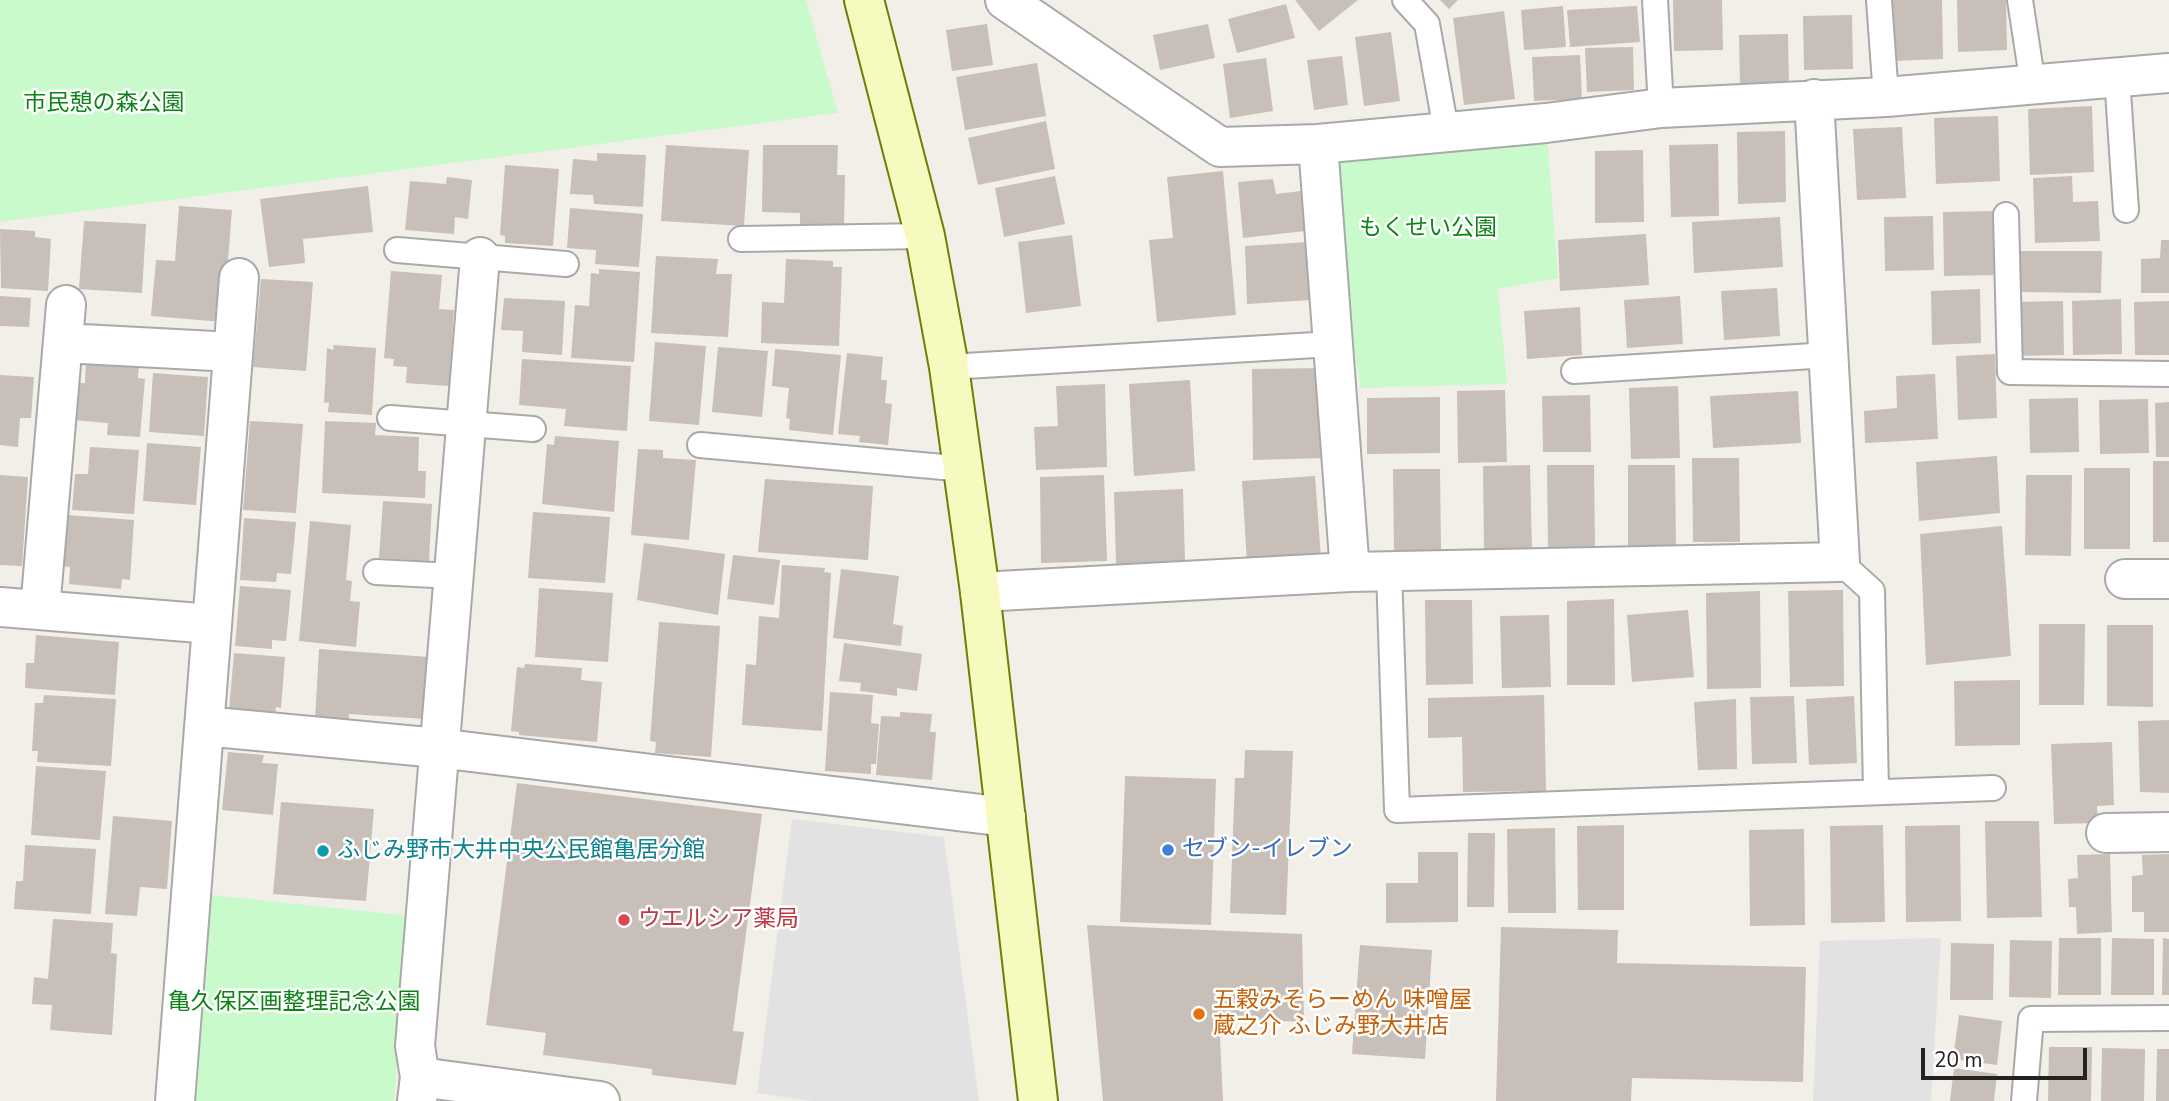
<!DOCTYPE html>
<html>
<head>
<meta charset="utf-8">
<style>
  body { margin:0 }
  #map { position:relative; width:2169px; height:1101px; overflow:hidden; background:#f2efe9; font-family:"Nunito Sans",sans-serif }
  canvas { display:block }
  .scale { position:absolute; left:1921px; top:1048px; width:166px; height:32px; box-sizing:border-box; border:4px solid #222; border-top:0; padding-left:9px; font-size:21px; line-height:24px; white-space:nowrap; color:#222; -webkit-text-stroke:5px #fff; paint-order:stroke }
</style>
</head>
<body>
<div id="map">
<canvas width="2169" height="1101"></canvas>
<div class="scale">20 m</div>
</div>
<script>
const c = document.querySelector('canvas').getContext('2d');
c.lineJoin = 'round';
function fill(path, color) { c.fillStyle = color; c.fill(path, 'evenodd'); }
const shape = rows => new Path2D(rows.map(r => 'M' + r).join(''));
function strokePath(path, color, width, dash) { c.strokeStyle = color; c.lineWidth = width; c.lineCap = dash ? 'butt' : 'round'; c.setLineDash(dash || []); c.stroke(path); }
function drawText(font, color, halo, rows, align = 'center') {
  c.font = font + ' "Nunito Sans","Noto Sans JP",sans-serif'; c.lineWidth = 5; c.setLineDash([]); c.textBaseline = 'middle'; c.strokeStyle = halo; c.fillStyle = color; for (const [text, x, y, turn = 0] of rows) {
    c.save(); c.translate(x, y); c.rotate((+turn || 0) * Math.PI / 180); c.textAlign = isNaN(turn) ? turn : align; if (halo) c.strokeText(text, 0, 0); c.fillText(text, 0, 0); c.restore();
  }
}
const park = shape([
  [0,0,806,0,838,113,0,222],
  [1546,123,1558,278,1498,289,1507,384,1361,388,1318,144],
  [201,894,411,916,394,1101,187,1101]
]);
const parking = shape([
  [792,819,944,837,979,1101,811,1101,757,1093],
  [1941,938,1931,1101,1813,1101,1820,941]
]);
const building = shape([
  [1295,0,1358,0,1319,31],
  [1440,0,1458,0,1449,9],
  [1673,0,1722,0,1723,50,1674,51],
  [1893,0,1942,0,1943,59,1894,61],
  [1957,0,2006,0,2007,50,1958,52],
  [1286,4,1295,38,1237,53,1228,19],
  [1563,6,1566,47,1524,50,1521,10],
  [1637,6,1640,42,1570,47,1567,10],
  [1504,11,1515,99,1464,105,1453,18],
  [1852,15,1853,69,1804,70,1803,16],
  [987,24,993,65,952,71,946,30],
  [1208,24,1215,58,1160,70,1153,35],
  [1391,32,1400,101,1364,106,1355,37],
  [1788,34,1789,88,1740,89,1739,35],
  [1633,47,1634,90,1587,92,1585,48],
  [1580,55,1582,99,1534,101,1532,57],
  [1342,56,1348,105,1314,110,1307,60],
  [1266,58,1273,111,1230,118,1223,64],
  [1037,63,1046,116,965,130,956,77],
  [2092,106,2094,172,2030,175,2028,109],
  [1998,116,2000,181,1936,184,1934,118],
  [1046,121,1055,169,978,185,968,138],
  [1902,127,1906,198,1857,200,1853,129],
  [1785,131,1786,202,1738,204,1737,132],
  [1718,144,1719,216,1671,217,1669,145],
  [666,145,749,150,744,226,661,221],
  [763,145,838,145,837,175,845,175,844,225,800,224,800,213,762,212],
  [1643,150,1644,222,1595,223,1595,151],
  [597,153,646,155,643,207,594,204,593,195,570,194,573,159,597,161],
  [505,165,559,169,553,246,505,243,505,236,500,235],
  [1223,171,1236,315,1157,322,1149,240,1173,238,1167,177],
  [1055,176,1065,224,1004,237,995,188],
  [2072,176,2073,202,2098,201,2100,241,2035,243,2033,178],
  [447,177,472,180,468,219,455,217,454,234,405,230,410,181,446,184],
  [1273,179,1276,194,1301,191,1305,231,1243,238,1238,182],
  [368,186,373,232,303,239,305,263,269,267,260,199],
  [179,206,232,210,223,322,151,316,156,260,175,261],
  [570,208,643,214,639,267,595,264,596,250,567,248],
  [1997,211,1998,275,1944,276,1943,212],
  [1933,216,1934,270,1885,271,1884,217],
  [1780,217,1783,267,1694,273,1692,222],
  [84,221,146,224,142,293,79,289],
  [0,229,35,231,35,237,51,239,48,291,1,288],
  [1646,234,1649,285,1560,291,1558,240],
  [1072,235,1081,306,1026,313,1018,242],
  [2161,240,2169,240,2169,293,2141,293,2141,259,2160,258],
  [1308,242,1311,300,1247,304,1245,246],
  [2015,251,2102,251,2101,293,2014,292],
  [656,256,718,259,716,274,732,274,728,337,651,333],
  [786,259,833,261,833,267,842,267,839,346,761,343,762,302,784,303],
  [599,269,640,272,634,362,571,358,575,305,589,306,591,273,599,274],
  [391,271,442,275,439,309,454,310,449,386,406,383,407,367,393,366,394,359,384,358],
  [261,279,313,282,306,371,253,367],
  [1777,288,1780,336,1724,340,1721,291],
  [1980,289,1981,343,1932,345,1931,291],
  [0,296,31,298,29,327,0,326],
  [1680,296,1683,344,1627,348,1624,300],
  [504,298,565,301,562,355,522,352,523,331,501,330],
  [2121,299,2122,354,2073,355,2072,301],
  [2063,301,2064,355,2016,356,2014,302],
  [2169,301,2169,355,2135,355,2134,302],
  [1580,307,1582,355,1527,359,1524,311],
  [655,342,706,346,699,425,649,421],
  [333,345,376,348,372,415,328,412,329,402,324,403,327,348,334,350],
  [718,347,768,351,762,417,712,412],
  [775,349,841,355,833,435,789,430,790,419,786,418,789,388,772,386],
  [847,353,883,357,881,380,887,380,885,403,892,404,888,445,859,442,860,436,838,434],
  [1995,354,1997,418,1958,420,1956,356],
  [522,359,631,366,627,431,564,426,566,409,519,405],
  [86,361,139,365,138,378,145,379,140,437,107,435,108,423,72,420,75,383,85,383],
  [1323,368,1325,458,1253,460,1252,369],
  [153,373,208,377,204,436,149,432],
  [1935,374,1938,439,1865,443,1864,411,1897,408,1896,376],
  [0,375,34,377,31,418,20,418,18,447,0,445],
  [1190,380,1195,471,1134,476,1129,384],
  [1105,384,1107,467,1036,470,1034,427,1058,426,1056,386],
  [1678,386,1680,458,1631,459,1629,388],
  [1505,390,1507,462,1458,463,1457,391],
  [1798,391,1801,443,1713,448,1710,396],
  [1590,395,1591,452,1543,452,1542,396],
  [1440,397,1440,453,1367,454,1367,398],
  [2078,398,2079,452,2030,453,2029,399],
  [2148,399,2149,453,2100,454,2099,400],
  [2169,402,2169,457,2156,457,2155,403],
  [250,421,303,424,296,513,243,510],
  [325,421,376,423,375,435,419,437,418,471,426,471,425,498,322,493],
  [555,436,619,441,614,512,542,504,547,444,554,445],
  [147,443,201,447,196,505,143,501],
  [90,447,139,450,134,514,72,510,75,474,88,474],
  [638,449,663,450,663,458,696,460,689,540,631,535],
  [1997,456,2000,513,1919,521,1916,462],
  [1692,458,1739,458,1740,542,1693,542],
  [2153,461,2169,461,2169,542,2153,542],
  [1530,465,1532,550,1484,550,1483,466],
  [1547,465,1594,465,1595,549,1548,549],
  [1628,465,1675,465,1676,549,1628,550],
  [2084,468,2130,468,2130,549,2084,549],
  [1393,469,1440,469,1441,553,1394,553],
  [0,475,28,477,22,566,0,565],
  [1104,475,1107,561,1041,563,1040,477],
  [2026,475,2072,475,2071,556,2025,555],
  [1315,476,1321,558,1247,563,1242,481],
  [765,479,873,486,868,560,758,552],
  [1183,489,1185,563,1116,565,1114,492],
  [383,501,432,504,429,561,379,558],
  [533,512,610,517,605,583,528,578],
  [67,515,134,520,130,580,122,579,121,589,69,584,70,567,62,566],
  [244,518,296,522,291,574,277,573,276,582,240,580],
  [310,521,351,525,346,580,352,581,350,601,360,602,356,647,299,641],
  [2002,526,2011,656,1926,665,1920,534],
  [644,543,725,554,718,615,637,600],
  [733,555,780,560,774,605,727,599],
  [782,565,825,568,824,572,831,573,822,731,742,725,746,664,756,665,759,616,779,618],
  [841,569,899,576,893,624,903,626,901,646,833,638],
  [240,586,291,590,286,641,272,640,272,649,235,646],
  [539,588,613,593,608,662,535,657],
  [1843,590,1844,686,1790,687,1788,591],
  [1760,591,1761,688,1707,689,1706,593],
  [1614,599,1615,685,1567,685,1567,601],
  [1425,600,1472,600,1473,684,1426,685],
  [1688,610,1694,677,1632,682,1627,615],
  [1549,615,1551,687,1502,688,1500,616],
  [659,622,720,626,711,757,655,753,656,742,650,741],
  [2039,624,2085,624,2084,705,2039,705],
  [2107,625,2153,625,2153,707,2107,706],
  [36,635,119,642,115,695,25,688,26,663,34,663],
  [844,643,922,654,917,691,897,688,897,696,860,691,861,683,839,681],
  [319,649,429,657,425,719,349,714,349,722,315,720],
  [234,653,285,657,281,708,276,707,275,715,229,711],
  [525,664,582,668,581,680,602,682,597,742,519,735,519,732,511,731,517,667,524,668],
  [2020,680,2020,745,1955,746,1954,681],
  [830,692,873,695,871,723,879,724,876,764,871,764,871,774,825,771],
  [44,695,116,699,111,766,37,762,38,751,32,751,35,703,43,703],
  [1544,695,1546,791,1463,792,1462,737,1428,738,1428,698],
  [1794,696,1797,763,1752,764,1750,697],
  [1854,696,1857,763,1809,765,1806,699],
  [1736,699,1737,769,1698,770,1694,702],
  [900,712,932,714,930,732,936,732,932,780,876,775,881,716,900,717],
  [2169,720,2169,793,2140,792,2138,721],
  [2112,742,2114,805,2097,806,2098,823,2054,824,2051,744],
  [1245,750,1293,751,1286,915,1230,913,1235,778,1244,778],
  [228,752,264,755,262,763,278,764,273,815,222,810],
  [36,766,106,771,100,840,31,835],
  [1125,776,1216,779,1211,925,1120,922],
  [517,783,762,814,733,1031,744,1032,736,1085,652,1075,652,1069,543,1055,546,1033,486,1025],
  [281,802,374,809,366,901,273,894],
  [113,816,172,821,167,889,140,887,137,916,105,914],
  [1985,821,2039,821,2042,917,1987,918],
  [1624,825,1624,910,1578,910,1577,826],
  [1883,825,1885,922,1831,923,1830,826],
  [1960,825,1961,921,1906,922,1905,826],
  [1555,828,1556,913,1508,913,1507,829],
  [1804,829,1805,925,1750,926,1749,830],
  [1468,833,1495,833,1494,907,1467,907],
  [25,845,96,849,91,914,14,909,16,881,23,881],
  [1418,852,1458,852,1458,922,1386,923,1386,883,1418,883],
  [2110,854,2112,932,2077,934,2076,907,2069,907,2068,879,2078,878,2077,855],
  [2169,854,2169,932,2144,932,2144,912,2132,912,2132,876,2143,875,2142,855],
  [53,919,113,923,111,953,117,954,112,1035,50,1030,52,1005,32,1004,34,977,48,979],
  [1087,925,1302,934,1304,1022,1219,1018,1223,1101,1103,1101],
  [1501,927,1618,930,1617,963,1806,967,1803,1082,1632,1078,1631,1101,1496,1101],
  [2059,938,2101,938,2101,995,2058,995],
  [2112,938,2154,939,2154,995,2111,995],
  [2163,938,2169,939,2169,995,2162,995],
  [2010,940,2052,941,2051,998,2009,997],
  [1951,943,1994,944,1993,1000,1950,1000],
  [1360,945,1432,950,1425,1059,1352,1054],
  [1959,1015,2002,1021,1997,1065,1953,1059],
  [2049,1047,2092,1047,2091,1101,2048,1101],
  [2102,1048,2145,1049,2144,1101,2101,1101],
  [2157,1049,2169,1049,2169,1101,2156,1101],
  [1954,1068,1997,1074,1994,1101,1950,1101]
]);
const lane = shape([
  [1405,0,1427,24,1446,130],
  [1655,0,1661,108],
  [1879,0,1886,97],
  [2020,0,2033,85],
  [2117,77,2126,210],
  [2006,215,2010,372,2169,374],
  [741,239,925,236],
  [397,250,566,264],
  [949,367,1332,344],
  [1574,371,1829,355],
  [390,418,533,429],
  [700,445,965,469],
  [1840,562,1872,591,1876,792],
  [1389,571,1397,810,1993,788],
  [376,572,453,576],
  [2024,1101,2031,1019,2169,1018]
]);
const street = shape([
  [1005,0,1220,147,1318,144,1546,123,1661,108,1886,97,2169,73],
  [1318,144,1350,572],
  [63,343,233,352],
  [2125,579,2169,579],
  [980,592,1350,572,1840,562,1814,99],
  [0,607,212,624],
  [40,610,66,305],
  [204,726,438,748,1006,817],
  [2106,833,2169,832],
  [420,1077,600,1101],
  [175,1101,239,278],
  [417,1101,420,1077,415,1046,480,257]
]);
const secondary = shape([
  [864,0,925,236,949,367,980,592,1038,1101]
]);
const markers = [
  [1168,850,7,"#3f7fe0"],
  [323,851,7,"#0f9aa8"],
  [624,920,7,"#e0444e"],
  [1199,1014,7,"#e8710a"]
];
const parkNames = [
  ["市民憩の森公園",104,104],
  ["もくせい公園",1428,229],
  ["亀久保区画整理記念公園",294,1003]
];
const shopNames = [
  ["セブン-イレブン",1182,850]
];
const cultureNames = [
  ["ふじみ野市大井中央公民館亀居分館",337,851]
];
const healthNames = [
  ["ウエルシア薬局",638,920]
];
const foodNames = [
  ["五穀みそらーめん 味噌屋",1213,1001],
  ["蔵之介 ふじみ野大井店",1213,1027]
];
fill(park, '#c8facc');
fill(parking, '#e2e2e2');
fill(building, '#c7bfb8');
strokePath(lane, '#a9a9a9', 28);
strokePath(street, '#a9a9a9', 42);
strokePath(secondary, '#707d05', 42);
strokePath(lane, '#fff', 24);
strokePath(street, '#fff', 38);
strokePath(secondary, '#f7fabf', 38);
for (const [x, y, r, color] of markers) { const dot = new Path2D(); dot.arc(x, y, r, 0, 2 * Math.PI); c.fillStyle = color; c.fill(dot); strokePath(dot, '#fff', 2.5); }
drawText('23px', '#0c8416', '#fff', parkNames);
drawText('23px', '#366cbe', '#fff', shopNames, 'left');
drawText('23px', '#0d838f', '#fff', cultureNames, 'left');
drawText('23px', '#be3a42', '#fff', healthNames, 'left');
drawText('23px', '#c56008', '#fff', foodNames, 'left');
</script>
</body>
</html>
